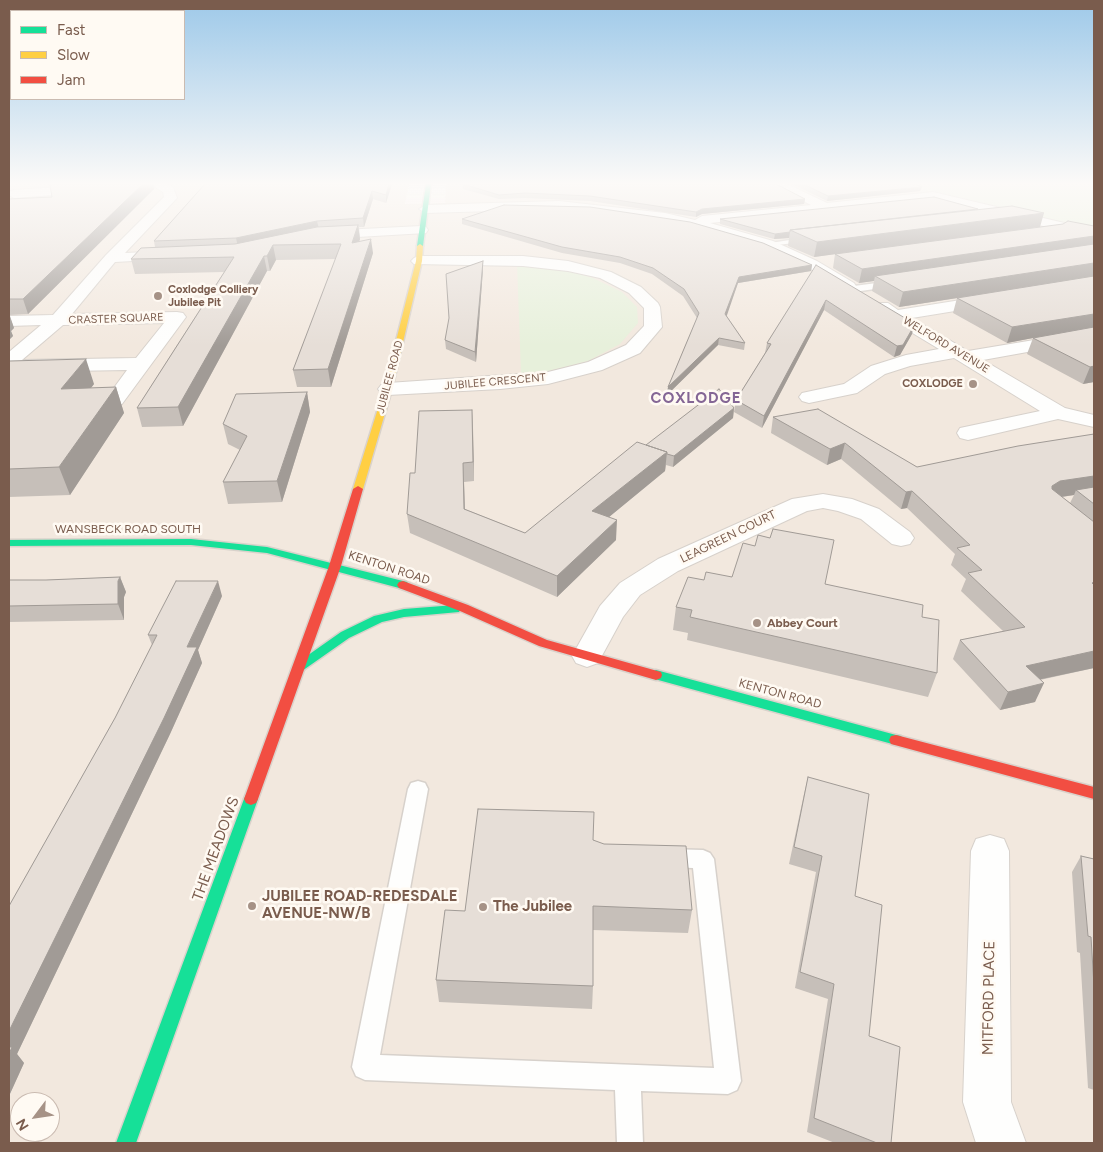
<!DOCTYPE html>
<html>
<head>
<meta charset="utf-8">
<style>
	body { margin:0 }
	#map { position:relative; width:1103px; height:1152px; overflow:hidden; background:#f9f5f0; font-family:Figtree,sans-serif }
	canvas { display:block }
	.frame { position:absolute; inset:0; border:10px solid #7a5c4d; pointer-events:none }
	.legend { position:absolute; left:10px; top:10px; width:175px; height:90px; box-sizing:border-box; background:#fffaf3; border:1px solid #cabbb1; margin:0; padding:6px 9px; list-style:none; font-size:15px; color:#7a5c4d }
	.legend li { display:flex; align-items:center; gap:10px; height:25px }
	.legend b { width:25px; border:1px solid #cabbb1 }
	.north { position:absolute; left:10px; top:1092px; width:50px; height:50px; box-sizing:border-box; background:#fffaf3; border:1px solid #cabbb1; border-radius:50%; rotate:239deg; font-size:14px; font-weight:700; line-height:20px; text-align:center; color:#7a5c4d }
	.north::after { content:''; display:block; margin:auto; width:18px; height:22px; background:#a69286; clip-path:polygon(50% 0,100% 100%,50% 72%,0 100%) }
</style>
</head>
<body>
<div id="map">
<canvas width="1103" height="1152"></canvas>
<div class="frame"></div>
<ul class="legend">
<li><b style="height:6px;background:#16e098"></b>Fast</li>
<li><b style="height:6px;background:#ffcf43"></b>Slow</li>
<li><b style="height:6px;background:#f24e42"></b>Jam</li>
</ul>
<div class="north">N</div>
</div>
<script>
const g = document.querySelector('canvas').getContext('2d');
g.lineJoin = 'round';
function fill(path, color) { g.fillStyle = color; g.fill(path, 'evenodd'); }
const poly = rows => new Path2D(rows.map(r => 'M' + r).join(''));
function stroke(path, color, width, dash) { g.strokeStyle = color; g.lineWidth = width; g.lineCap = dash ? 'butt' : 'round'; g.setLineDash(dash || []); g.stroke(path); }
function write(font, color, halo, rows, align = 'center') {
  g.font = font + ' Figtree,sans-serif'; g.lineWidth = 5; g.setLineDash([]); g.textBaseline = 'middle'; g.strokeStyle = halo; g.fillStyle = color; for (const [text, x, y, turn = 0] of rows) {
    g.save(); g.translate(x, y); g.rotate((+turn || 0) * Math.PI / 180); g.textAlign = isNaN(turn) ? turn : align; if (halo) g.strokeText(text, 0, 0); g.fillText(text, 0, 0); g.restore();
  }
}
const residential = poly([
	[9,184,409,184,405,204,445,203,446,184,902,184,1094,230,1094,1143,9,1143],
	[20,1102,50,1102,50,1132,20,1132]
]);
const green = poly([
	[902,184,1094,184,1094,230,1048,219],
	[517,263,560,268,593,278,622,292,637,307,638,323,620,344,588,361,544,372,521,373]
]);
const lane = poly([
	[809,237,812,237,812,241,768,246,764,244,809,237],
	[892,281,896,284,895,286,854,292,850,289,854,286,892,281],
	[418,781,425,783,428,789,380,1055,714,1068,693,868,668,867,661,864,657,858,661,852,668,849,703,850,710,853,714,859,741,1081,737,1090,728,1094,641,1091,643,1143,617,1143,615,1090,365,1080,356,1076,352,1067,408,789,411,783,418,781]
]);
const street = poly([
	[150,184,167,184,173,187,177,198,125,253,169,251,176,255,169,259,115,262,72,314,177,312,183,313,186,317,122,404,115,406,108,404,105,400,127,370,9,372,9,352,41,325,9,326,9,316,53,315,106,255,164,197,163,192,150,184],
	[164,323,136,358,22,360,63,325,164,323],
	[770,184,787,184,827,203,933,192,1094,230,1094,238,933,200,710,223,773,241,817,261,854,283,856,286,854,289,848,291,807,267,763,247,665,221,559,209,426,213,419,209,426,205,559,201,665,213,695,220,702,216,811,205,770,184],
	[89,185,93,186,95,189,93,192,14,198,9,195,10,191,14,190,89,185],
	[421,226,426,227,428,230,426,233,323,239,316,235,323,231,421,226],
	[419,256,523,256,568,261,611,272,641,287,658,303,660,307,662,327,640,353,602,370,548,384,500,389,388,395,381,393,378,389,381,385,388,383,548,372,588,362,626,345,644,326,644,308,629,293,600,278,568,271,523,266,414,264,411,261,414,258,419,256],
	[992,295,998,296,1000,300,998,304,912,318,968,351,1094,330,1094,340,983,360,1065,408,1094,415,1094,427,1058,419,968,440,960,438,957,433,960,428,1040,411,954,358,910,366,885,374,857,393,809,403,802,401,799,397,802,393,844,384,871,366,906,355,939,349,876,311,874,307,876,303,888,303,898,310,992,295],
	[823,494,852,499,879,509,910,532,914,538,910,544,901,546,892,544,861,519,838,511,823,508,807,511,678,571,640,595,623,617,598,663,587,667,576,663,572,656,600,606,620,583,658,559,792,499,823,494],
	[990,835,1004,839,1009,851,1011,1102,1026,1143,976,1143,963,1102,971,851,976,839,990,835]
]);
const fast = poly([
	[426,184,431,184,423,246,420,248,417,246,426,184],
	[191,539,267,547,407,582,409,585,403,589,267,553,191,545,9,546,9,540,191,539],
	[455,605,461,609,459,612,404,617,382,622,349,638,302,671,294,671,292,668,294,665,341,632,374,616,404,609,455,605],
	[656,670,896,735,901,736,903,740,901,744,896,745,651,678,650,675,651,672,656,670],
	[251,793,256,795,258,799,136,1143,116,1143,244,799,246,795,251,793]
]);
const slow = poly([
	[420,244,423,246,422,261,392,389,363,489,361,491,355,491,353,489,384,389,416,261,417,246,420,244]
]);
const jam = poly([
	[358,486,363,489,341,566,258,799,256,803,251,805,246,803,244,799,329,566,353,489,358,486],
	[403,581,468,605,547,640,661,672,662,675,661,678,656,680,539,646,460,611,399,588,397,585,399,582,403,581],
	[896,735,1094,787,1094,799,891,744,889,740,891,736,896,735]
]);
const wall = poly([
	[52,184,153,184,154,189,28,314,9,315,14,328,11,331,13,336,9,340,9,199,52,197],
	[205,184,392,184,386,203,373,199,364,227,359,227,360,239,359,241,373,253,331,387,297,387,293,370,336,259,276,260,270,271,267,271,183,426,142,427,137,408,224,272,135,274,131,259,155,247,154,241],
	[462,184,776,184,805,199,804,204,702,214,696,217,590,201,525,198,499,199,463,189],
	[792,184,915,184,922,187,920,191,827,201],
	[462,219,812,265,811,271,738,283,726,315,745,343,744,350,718,345,667,395,668,387,697,318,683,296,652,274,620,263,562,253,462,224],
	[720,219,1040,227,1094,226,1094,382,1083,384,1027,354,1033,338,1007,343,953,313,957,298,899,307,872,291,874,281,859,283,833,268,835,254,814,257,788,246,789,238,774,239,720,224],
	[483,261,483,269,476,362,446,349,445,340],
	[816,265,912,334,900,355,894,357,824,310,762,428,734,412,736,400,765,353,767,343],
	[9,361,94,384,91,388,116,387,124,413,70,495,9,497],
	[307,392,310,412,282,502,228,504,223,482,240,450,228,444,223,424],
	[734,408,733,418,673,467,666,465,665,471,609,517,616,540,557,597,410,533,407,514,415,473,472,410,474,481,464,482,465,509,525,533,646,445],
	[773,417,917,467,1094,434,1094,668,1040,680,1035,702,1000,710,953,659,960,640,1003,631,961,591,966,579,951,565,955,554,907,508,901,509,841,459,827,465,771,433],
	[1074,495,1070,503,1062,497],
	[120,577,126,592,124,597,124,620,9,622,9,580,46,580],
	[732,577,825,584,922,617,937,673,928,697,687,640,688,633,673,630,676,607,704,580],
	[222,596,198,650,202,663,170,734,17,1054,24,1063,9,1096,9,906,115,718,152,645,148,635],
	[808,777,855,896,869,1036,891,1143,835,1143,807,1132,828,999,795,988,816,872,789,864,804,794],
	[593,840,692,910,688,933,593,930,593,986,592,1009,439,1002,436,980,465,911],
	[1081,856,1094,859,1094,1090,1088,1088,1080,953,1077,952,1072,872]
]);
const shadedWall = poly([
	[143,184,153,184,154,189,28,314,23,299],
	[389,184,392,184,386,203,386,195],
	[922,187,920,191,827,201,828,196],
	[372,191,373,199,364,227,363,218],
	[805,199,804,204,702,214,696,217,696,212,702,209],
	[1044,213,1040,227,814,257,817,242],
	[317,221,319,229,238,247,236,238],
	[358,225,360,239,354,258,352,243],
	[790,232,789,238,774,239,775,234],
	[1094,236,1094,248,875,276,874,281,859,283,862,269],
	[371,239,373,253,331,387,328,369],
	[273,245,276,260,270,271,267,256],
	[264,256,267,271,183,426,178,407],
	[483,261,483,269,476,362,475,352],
	[1094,263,1094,277,899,307,903,292],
	[812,265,811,271,738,283,725,321,725,314,739,277],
	[826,300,824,310,762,428,764,416],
	[9,313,14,328,11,331,13,336,9,340],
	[1094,314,1094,329,1033,338,1007,343,1012,327],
	[915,324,912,334,900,355,894,357,897,346],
	[719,338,718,345,667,395,668,387],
	[86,359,94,384,70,415,61,389],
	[1094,366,1094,382,1083,384,1090,367],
	[116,387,124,413,70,495,59,467],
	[307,392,310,412,282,502,277,481],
	[734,408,733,418,673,467,674,456],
	[472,410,473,428,474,481,473,462],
	[845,443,841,459,827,465,830,449],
	[667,452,665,471,592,531,592,511],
	[463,463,464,482,465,529,464,509],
	[1094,476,1094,492,1076,490,1074,495,1053,498,1045,502,1052,486,1060,481],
	[912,491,907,508,901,509,906,492],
	[617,520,616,540,557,597,557,576],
	[120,577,126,592,124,597,124,620,118,604,118,581],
	[218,581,222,596,198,650,202,663,170,734,17,1054,24,1063,9,1096,9,1031],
	[1094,651,1094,668,1018,684,1026,666],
	[1044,683,1035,702,1000,710,1008,692]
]);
const building = poly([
	[56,184,143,184,23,299,9,299,9,199,52,197,50,185,56,184],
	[205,184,389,184,386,195,372,191,363,218,317,221,236,238,154,241,205,184],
	[463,184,776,184,805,199,702,209,696,212,590,196,525,193,499,195,463,184],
	[803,184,915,184,922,187,828,196,803,184],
	[934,197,978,209,790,230,790,232,775,234,720,219,934,197],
	[504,205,590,207,690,222,763,243,812,265,739,277,725,314,745,343,719,338,668,387,699,313,684,289,653,268,620,257,562,247,462,219,504,205],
	[1012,206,1044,213,817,242,790,230,1012,206],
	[1068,221,1094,226,1094,236,862,269,835,254,1063,224,1068,221],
	[358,225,352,243,371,239,328,369,293,370,341,244,273,245,267,256,264,256,178,407,137,408,234,257,131,259,141,248,235,244,317,227,358,225],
	[1094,244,1094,263,903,292,875,276,1094,244],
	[483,261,475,352,445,340,449,318,446,274,483,261],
	[816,265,915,324,903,345,897,346,826,300,764,416,736,400,771,344,767,343,816,265],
	[1094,276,1094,314,1012,327,957,298,1094,276],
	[1094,327,1094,366,1090,367,1033,338,1094,327],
	[86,359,61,389,116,387,59,467,9,469,9,361,86,359],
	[719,389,734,408,674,456,667,454,667,452,646,445,719,389],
	[307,392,277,481,223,482,247,436,223,424,236,394,307,392],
	[818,409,917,467,1018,446,1094,434,1094,476,1060,481,1052,486,1052,489,1094,522,1094,582,1092,583,1094,585,1094,651,1026,666,1044,683,1008,692,960,640,1025,627,968,573,982,570,957,548,970,545,912,491,906,492,845,443,830,449,773,417,818,409],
	[472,410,473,462,463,463,464,509,525,533,637,442,667,452,592,511,617,520,557,576,407,514,410,473,415,473,419,411,472,410],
	[1094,487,1094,504,1076,490,1094,487],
	[773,529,834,540,825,584,923,605,922,617,939,620,937,673,690,617,692,610,676,607,688,577,704,580,706,572,732,577,743,543,755,546,758,535,770,538,773,529],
	[120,577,118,581,118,604,9,606,9,580,46,580,120,577],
	[176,581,218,581,187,647,197,647,164,718,9,1031,9,906,115,718,157,635,148,635,176,581],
	[808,777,869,794,855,896,882,905,869,1036,900,1047,891,1143,877,1143,814,1118,834,984,800,972,822,856,794,847,808,777],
	[478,809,594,812,593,840,604,844,686,846,692,910,593,906,593,986,436,980,445,910,465,911,478,809],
	[1081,856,1094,859,1094,986,1091,937,1088,936,1081,856],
	[9,1047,12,1047,9,1054,9,1047]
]);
const markers = [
	[158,296,5,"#a69286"],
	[973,384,5,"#a69286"],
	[757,623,5,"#a69286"],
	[252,906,5,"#a69286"],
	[483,907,5,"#a69286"]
];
const farPoinames = [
	["Coxlodge Colliery",168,290],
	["Jubilee Pit",168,303],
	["COXLODGE",963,384,"right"]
];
const farStreetnames = [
	["CRASTER SQUARE",116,319,-2],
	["WELFORD AVENUE",946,345,31],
	["JUBILEE ROAD",390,377,-75],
	["JUBILEE CRESCENT",495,382,-5]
];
const streetNames = [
	["WANSBECK ROAD SOUTH",128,529],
	["LEAGREEN COURT",728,537,-26],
	["KENTON ROAD",389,568,18],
	["KENTON ROAD",780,694,15]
];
const poiNames = [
	["Abbey Court",767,623]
];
const farDistrictnames = [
	["COXLODGE",696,399]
];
const nearStreetnames = [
	["THE MEADOWS",216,849,-70],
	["MITFORD PLACE",989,998,-89]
];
const nearPoinames = [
	["JUBILEE ROAD-REDESDALE",262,897],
	["AVENUE-NW/B",262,914],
	["The Jubilee",493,907]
];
fill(residential, '#f2e8de');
fill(green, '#e7f0db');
stroke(lane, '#d7d1cb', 3);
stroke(street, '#d7d1cb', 2);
stroke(fast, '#d9d2cb', 3);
stroke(slow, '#d9d2cb', 3);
stroke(jam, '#d9d2cb', 3);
fill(lane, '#fefefd');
fill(street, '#fefefd');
fill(fast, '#16e098');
fill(slow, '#ffcf43');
fill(jam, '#f24e42');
fill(wall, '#c6bfb9');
fill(shadedWall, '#a19b96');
fill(building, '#e6ded7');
stroke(building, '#a19b96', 1);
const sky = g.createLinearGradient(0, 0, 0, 346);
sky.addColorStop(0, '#9ec9e9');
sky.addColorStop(0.53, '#fcfaf8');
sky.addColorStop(1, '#fcfaf800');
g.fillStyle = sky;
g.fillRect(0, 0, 1103, 346);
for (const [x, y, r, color] of markers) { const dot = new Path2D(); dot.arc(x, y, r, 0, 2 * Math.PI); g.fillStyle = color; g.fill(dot); stroke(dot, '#fffaf3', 2); }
write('bold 11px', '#7a5c4d', '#fffaf3', farPoinames, 'left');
write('11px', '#7a5c4d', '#fffaf3', farStreetnames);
write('12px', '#7a5c4d', '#fffaf3', streetNames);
write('bold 12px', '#7a5c4d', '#fffaf3', poiNames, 'left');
g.letterSpacing = '1px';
write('bold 15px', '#846695', '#fffaf3', farDistrictnames);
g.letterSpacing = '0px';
write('15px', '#7a5c4d', '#fffaf3', nearStreetnames);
write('bold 15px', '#7a5c4d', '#fffaf3', nearPoinames, 'left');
</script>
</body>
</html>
